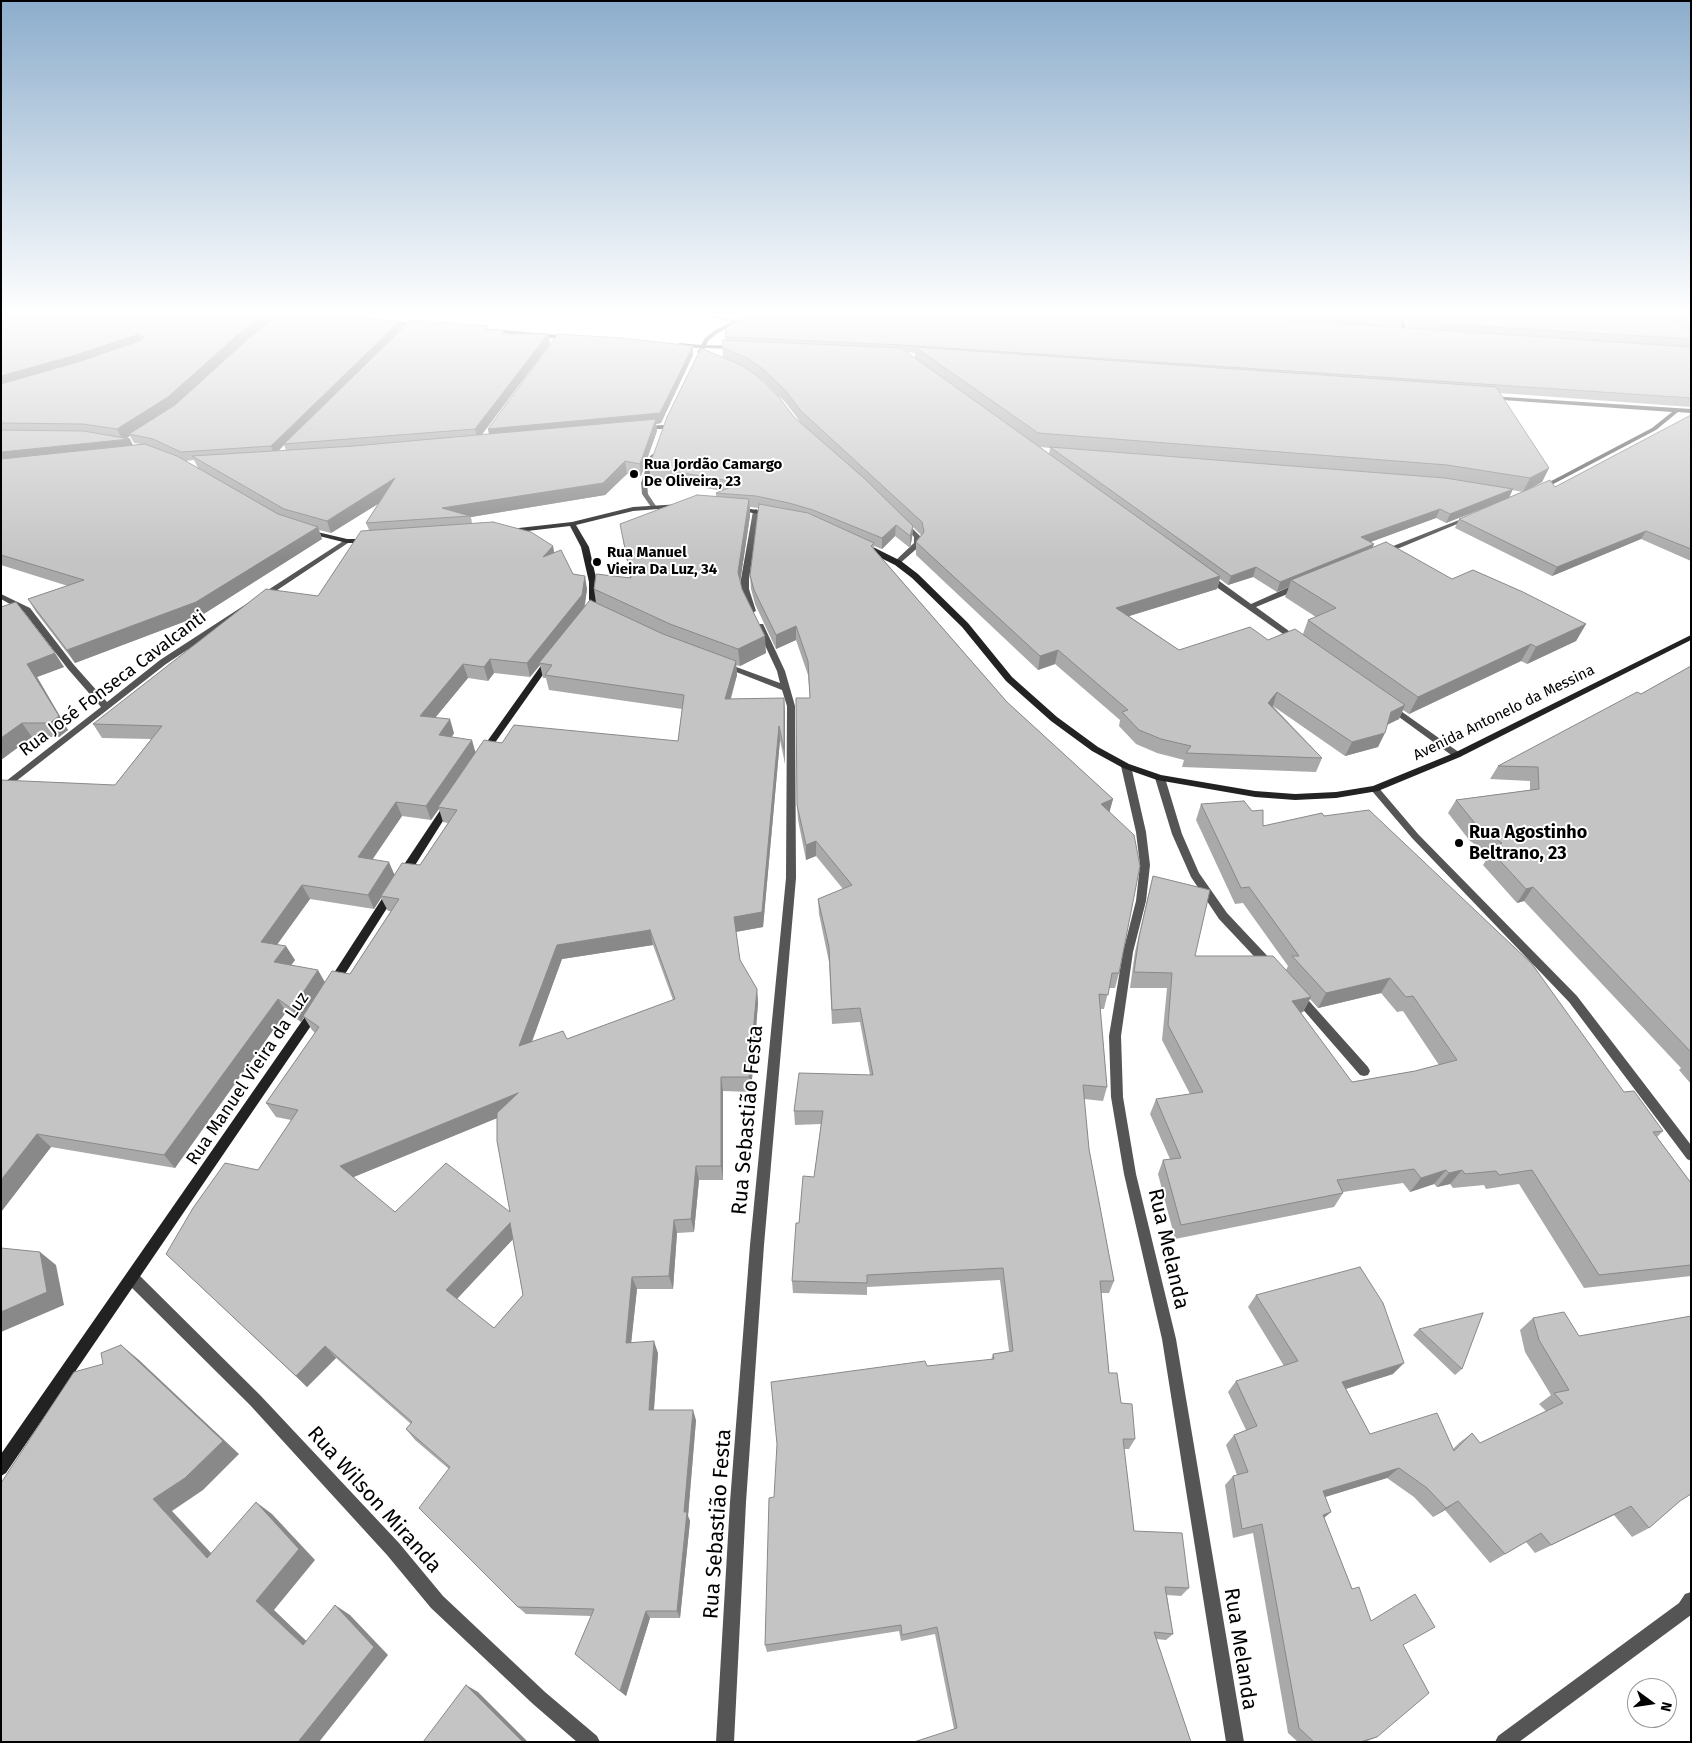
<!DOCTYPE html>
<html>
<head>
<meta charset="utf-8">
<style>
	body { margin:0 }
	#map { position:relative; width:1692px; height:1743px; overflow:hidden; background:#fff; font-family:"Fira Sans",sans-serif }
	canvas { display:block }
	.frame { position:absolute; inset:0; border:2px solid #000; pointer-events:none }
	.north { position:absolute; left:1627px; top:1678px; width:50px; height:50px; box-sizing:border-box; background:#fff; border:1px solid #999; border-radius:50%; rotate:104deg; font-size:14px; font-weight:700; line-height:20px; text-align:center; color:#000 }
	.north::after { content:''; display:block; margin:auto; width:18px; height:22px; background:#000; clip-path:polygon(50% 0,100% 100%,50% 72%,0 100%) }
</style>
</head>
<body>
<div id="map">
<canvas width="1692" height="1743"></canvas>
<div class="frame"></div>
<div class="north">N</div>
</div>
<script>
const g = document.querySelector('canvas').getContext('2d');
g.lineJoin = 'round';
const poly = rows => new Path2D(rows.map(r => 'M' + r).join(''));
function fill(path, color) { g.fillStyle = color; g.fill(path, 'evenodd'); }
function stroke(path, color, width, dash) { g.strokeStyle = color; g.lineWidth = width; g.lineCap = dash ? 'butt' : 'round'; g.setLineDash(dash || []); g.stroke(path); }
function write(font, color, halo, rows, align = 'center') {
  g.font = font + ' "Fira Sans",sans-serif'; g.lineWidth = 4; g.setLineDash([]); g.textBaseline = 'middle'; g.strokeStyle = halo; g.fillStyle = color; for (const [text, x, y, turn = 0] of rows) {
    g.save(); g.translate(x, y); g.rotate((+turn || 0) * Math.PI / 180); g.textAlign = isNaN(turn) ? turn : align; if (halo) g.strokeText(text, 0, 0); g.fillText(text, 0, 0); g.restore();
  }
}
const stream = poly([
	[697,315,713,315,751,323,748,325,697,315]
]);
const lane = poly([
	[1397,315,1402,315,1409,335,1404,334,1397,315]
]);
const street = poly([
	[753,315,762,315,731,326,718,333,709,340,706,345,734,346,736,347,736,349,705,348,700,354,697,352,700,348,679,347,676,345,679,343,701,345,705,338,714,331,727,324,753,315],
	[387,321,420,323,423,325,420,327,385,324,387,321],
	[492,329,570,336,573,338,570,340,490,332,490,330,492,329],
	[1490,396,1691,409,1691,413,1678,412,1656,430,1540,491,1538,490,1538,488,1652,428,1672,412,1488,399,1488,397,1490,396],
	[645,426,664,425,667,427,664,429,643,429,643,427,645,426],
	[653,454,656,456,647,483,648,494,656,506,653,508,651,507,642,494,641,483,650,456,653,454],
	[756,509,759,511,749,579,749,589,756,611,752,613,748,611,741,589,741,579,753,511,756,509],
	[1469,516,1474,517,1385,554,1378,552,1469,516],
	[904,520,920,536,922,544,898,565,894,563,895,561,914,543,914,537,901,522,904,520],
	[345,540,351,541,166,664,1,793,1,785,101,707,68,669,24,612,1,599,1,594,30,608,74,665,107,702,160,660,345,540],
	[1205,575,1211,575,1251,604,1296,584,1302,584,1302,588,1256,607,1300,639,1296,641,1293,641,1205,579,1205,575],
	[757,624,763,624,764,626,785,671,795,706,796,878,764,1245,746,1502,734,1742,716,1742,730,1502,750,1245,786,878,787,706,782,690,721,666,722,664,728,664,780,683,777,671,756,626,757,624],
	[1391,704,1460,753,1461,755,1460,757,1454,757,1388,709,1387,707,1388,705,1391,704],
	[1126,763,1131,766,1146,832,1150,865,1146,901,1133,952,1121,1036,1123,1097,1136,1174,1176,1339,1244,1742,1226,1742,1162,1339,1124,1174,1111,1097,1109,1036,1123,952,1136,901,1140,865,1136,832,1121,766,1126,763],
	[1160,775,1165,778,1182,834,1199,873,1227,913,1274,963,1275,966,1274,969,1266,969,1219,919,1191,877,1172,834,1155,778,1160,775],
	[1375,786,1378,787,1418,834,1577,996,1691,1145,1691,1161,1687,1159,1569,1002,1412,838,1372,791,1370,789,1372,787,1375,786],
	[1297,991,1301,992,1368,1067,1370,1071,1368,1075,1364,1076,1360,1075,1293,998,1291,995,1293,992,1297,991],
	[133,1272,138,1274,260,1395,399,1543,443,1596,545,1692,597,1736,600,1742,577,1742,533,1704,431,1608,387,1555,250,1405,128,1284,126,1279,128,1274,133,1272],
	[1691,1592,1691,1615,1519,1742,1495,1742,1498,1736,1679,1603,1685,1594,1691,1592]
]);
const secondary = poly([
	[681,504,683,505,683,507,633,511,576,525,589,547,597,582,597,601,591,613,587,615,583,613,589,601,589,582,581,547,570,526,510,533,507,531,510,529,572,522,633,507,681,504],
	[738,507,770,512,773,514,770,516,736,510,735,509,738,507],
	[309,530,347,539,366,539,370,541,366,543,347,543,307,533,307,531,309,530],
	[861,544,867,544,901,561,918,574,968,623,1012,677,1057,717,1098,747,1129,764,1161,775,1255,791,1295,794,1336,792,1373,786,1454,753,1691,635,1691,640,1460,757,1378,791,1336,798,1295,800,1255,797,1157,780,1123,768,1092,751,1051,721,1006,681,962,627,912,578,895,565,861,548,861,544],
	[545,660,551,660,552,662,487,754,481,754,480,752,481,750,545,660],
	[448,802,453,805,407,878,399,878,398,875,399,872,445,803,448,802],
	[391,890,396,894,338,985,334,986,330,985,329,982,330,979,387,891,391,890],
	[315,1006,319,1008,321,1011,319,1014,6,1473,1,1476,1,1454,311,1008,315,1006]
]);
const wall = poly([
	[1,315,274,315,275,319,373,319,400,321,402,328,488,326,489,330,504,330,505,334,548,334,550,344,482,435,489,434,488,429,693,355,661,423,656,424,657,431,641,476,627,474,605,495,471,517,472,523,553,546,554,553,587,589,585,606,596,603,594,589,630,578,620,524,716,496,716,493,722,491,651,478,649,467,723,357,722,347,725,340,725,337,745,315,1400,315,1403,321,1400,328,1409,328,1403,315,1691,315,1691,407,1500,393,1549,468,1542,482,1523,492,1512,490,1509,498,1446,523,1436,518,1370,542,1373,547,1452,579,1586,624,1576,641,1527,664,1521,661,1409,714,1403,710,1399,719,1387,724,1378,747,1345,756,1273,706,1322,758,1316,772,1182,767,1184,760,1157,753,1136,744,1119,726,1120,720,1055,664,1038,670,916,555,916,542,921,535,913,527,912,538,910,548,895,536,882,549,874,546,874,549,1007,702,1113,799,1109,812,1119,973,1115,988,1109,988,1104,1009,1100,1009,1107,1087,1103,1101,1084,1099,1089,1149,1114,1281,1109,1293,1101,1293,1109,1373,1135,1439,1129,1449,1124,1449,1134,1531,1189,1588,1181,1596,1167,1595,1173,1634,1166,1640,1156,1639,1191,1742,954,1729,935,1634,901,1641,899,1631,767,1652,765,1645,774,1497,927,1366,991,1360,993,1354,1009,1351,1000,1280,867,1287,867,1295,793,1293,792,1281,799,1223,814,1177,821,1124,795,1125,794,1111,870,1075,860,1022,832,1024,829,962,819,914,818,899,843,889,816,856,806,860,798,820,797,805,810,698,808,675,796,640,776,649,755,604,751,589,750,575,759,508,750,507,750,516,740,582,742,589,766,653,740,666,736,665,737,675,731,699,785,712,785,764,780,740,763,927,736,932,740,960,757,989,758,1003,751,1092,723,1091,723,1180,699,1180,694,1232,677,1233,673,1289,637,1289,631,1342,658,1353,654,1410,696,1420,688,1516,690,1521,680,1618,650,1618,626,1696,582,1660,575,1654,591,1616,526,1614,518,1607,449,1469,415,1440,406,1429,411,1424,336,1358,307,1387,166,1254,258,1170,291,1120,276,1117,266,1103,315,1033,312,1030,304,1017,301,1022,286,1012,175,1168,51,1147,1,1212,115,785,151,739,102,738,93,724,318,596,369,530,366,523,379,503,331,533,319,530,322,539,202,615,75,663,36,612,28,599,68,586,1,565],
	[906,352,915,353,915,358],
	[749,370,764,382,785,402,801,423,794,417],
	[130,436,134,443,141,444,133,445,130,439,127,438],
	[284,445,286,450,279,450],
	[1040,447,1050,448,1049,454],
	[194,460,198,468,186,461],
	[1253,577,1277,592,1289,587,1285,597,1316,617,1308,620,1303,634,1268,640,1179,650,1129,616,1217,589,1220,579,1228,585],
	[540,665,543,678,546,678,549,690,682,709,678,741,502,743,476,752,452,737,454,733,435,718,468,678,488,681,494,673,530,677],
	[439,809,443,822,448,823,420,865,395,874,372,859,402,816,431,820],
	[381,898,388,911,391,911,350,974,325,982,291,965,295,960,277,944,310,899,374,909],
	[653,945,673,1000,567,1039,531,1042,562,959],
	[497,1118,510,1212,395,1212,353,1177],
	[513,1239,523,1295,494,1328,457,1299],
	[1691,415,1691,561,1641,539,1552,576,1455,528,1459,519,1555,487],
	[1,607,64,667,37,677,68,730,59,737,32,737,1,760],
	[1691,666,1691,1084,1679,1070,1681,1068,1524,901,1517,903,1483,865,1490,854,1470,841,1448,813,1456,800,1530,790,1530,781,1490,779,1498,766,1641,694],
	[1201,804,1263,826,1324,816,1624,1092,1663,1131,1657,1137,1691,1183,1691,1276,1584,1288,1519,1184,1486,1189,1484,1185,1453,1188,1450,1184,1437,1187,1434,1184,1410,1192,1403,1183,1343,1192,1343,1193,1334,1207,1175,1239,1158,1174,1163,1160,1170,1159,1150,1114,1156,1099,1190,1094,1162,1040,1167,988,1130,988,1135,952,1149,892,1153,876,1195,956,1286,970,1288,966,1243,903,1235,904,1196,820],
	[1381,993,1397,1012,1403,1011,1439,1065,1415,1071,1352,1082,1300,1013,1303,1012,1310,999,1318,1008],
	[1256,1295,1393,1374,1346,1389,1370,1434,1453,1449,1459,1443,1472,1433,1480,1443,1546,1411,1539,1404,1551,1395,1525,1352,1520,1330,1533,1318,1680,1501,1649,1528,1632,1537,1614,1515,1535,1553,1526,1542,1490,1563,1445,1510,1433,1517,1414,1497,1387,1478,1325,1497,1331,1512,1324,1518,1352,1589,1371,1621,1403,1645,1377,1737,1365,1742,1298,1742,1288,1733,1253,1533,1233,1538,1225,1485,1233,1476,1237,1475,1226,1445,1234,1435,1246,1430,1228,1392,1236,1381,1284,1366,1248,1307],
	[1419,1329,1462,1369,1455,1375,1413,1335]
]);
const shadedWall = poly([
	[263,315,274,315,275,319,173,409,129,434,130,436,125,439,130,439,135,450,1,464,1,452,122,439,117,429,242,331],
	[400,321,403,329,284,444,284,445,274,455,271,446],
	[139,334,143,344,1,389,1,376],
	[548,334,550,344,478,439,475,429],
	[693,346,693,355,661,423,656,424,657,431,641,476,640,464,490,439,488,429],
	[625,461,627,474,605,495,471,517,470,516,442,508],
	[1549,468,1542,482,1523,492,1530,478],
	[395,478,399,491,331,533,327,521],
	[1513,489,1509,498,1446,523,1450,514],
	[749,499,750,516,739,589,738,572],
	[1440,509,1436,518,1357,547,1361,537],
	[896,525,895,536,882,549,882,538],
	[913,526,912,538,910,548,910,536],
	[318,527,322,539,202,615,75,663,67,650],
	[1646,531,1641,539,1552,576,1557,567],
	[1374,544,1370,554,1291,580,1289,587,1277,592,1280,582],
	[553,546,555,559,543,557],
	[1256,567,1253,577,1228,585,1231,576],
	[585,576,587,589,584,608,539,663,540,665,530,677,527,663],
	[1220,576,1217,589,1113,621,1116,608],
	[1586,624,1576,641,1527,664,1536,647],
	[796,626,796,640,776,649,776,635],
	[765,636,766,653,740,666,738,649],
	[1531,644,1521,661,1409,714,1418,697],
	[1058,650,1055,664,1038,670,1040,656],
	[55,653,64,667,37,677,68,730,59,737,50,723,27,664],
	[490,659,494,673,488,681,484,667],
	[736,661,737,675,726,713,725,699],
	[463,664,468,678,425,730,420,716],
	[1277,692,1273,706,1264,717,1268,703],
	[784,698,785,712,785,764,784,749],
	[1405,705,1399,719,1385,726,1391,712],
	[450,719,454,733,443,750,439,735],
	[22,723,32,737,1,760,1,738],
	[779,726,780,740,763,927,735,932,734,917],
	[1385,733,1378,747,1345,756,1352,742],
	[472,740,476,754,438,807,439,809,431,820,426,806],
	[1113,799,1109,814,1101,804],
	[396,802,402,816,364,872,358,857],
	[816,841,816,856,806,860,806,845],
	[389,862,395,876,381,896,381,898,374,909,368,895],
	[302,885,310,899,269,956,261,942],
	[1533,887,1524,901,1517,903,1526,889],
	[650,930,653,945,562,959,525,1061,519,1046,557,945],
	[286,946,295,960,283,976,274,962],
	[318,970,326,984,303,1016,304,1017,301,1022,292,1009],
	[1390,978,1381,993,1318,1008,1326,993],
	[757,989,758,1003,751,1092,749,1077],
	[1311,997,1303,1012,1285,1016,1292,1001],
	[278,999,286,1012,175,1168,164,1155],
	[721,1077,723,1091,723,1180,721,1166],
	[518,1093,524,1107,349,1179,340,1166],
	[37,1134,51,1147,1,1212,1,1180],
	[696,1166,699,1180,694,1232,691,1219],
	[1446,1170,1434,1184,1410,1192,1421,1178],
	[1462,1170,1450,1184,1437,1187,1449,1173],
	[674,1220,677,1233,673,1289,669,1276],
	[510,1223,516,1236,454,1302,446,1290],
	[40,1252,56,1265,64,1305,1,1332,1,1312],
	[632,1277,637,1289,630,1354,626,1343],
	[654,1341,658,1353,653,1421,649,1410],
	[121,1345,139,1360,239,1454,203,1490,172,1511,225,1568,207,1558,153,1499],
	[325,1346,336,1358,307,1387,296,1376],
	[1404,1363,1393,1374,1332,1393,1342,1382],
	[693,1410,696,1420,688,1516,690,1521,680,1618,677,1611,684,1512],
	[1399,1468,1387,1478,1312,1501,1323,1491],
	[1458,1501,1445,1510,1433,1517,1446,1508],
	[256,1502,272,1514,315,1560,274,1610,319,1653,303,1645,256,1601],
	[1631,1506,1614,1515,1535,1553,1551,1545],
	[1331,1512,1320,1521,1323,1515],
	[335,1605,350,1615,388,1655,319,1742,298,1742],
	[646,1611,650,1618,626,1696,620,1691],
	[466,1685,478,1692,528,1742,523,1742]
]);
const building = poly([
	[1,315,263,315,242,331,168,397,117,429,83,424,1,423,1,384,81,361,142,340,144,337,139,334,76,355,1,376,1,315],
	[280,315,343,315,372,318,371,319,400,321,271,446,181,452,153,439,129,434,175,405,249,338,280,315],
	[1215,315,1691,347,1691,398,902,345,725,337,726,328,745,315,1215,315],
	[1307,315,1400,315,1403,321,1307,315],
	[1409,315,1663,315,1691,332,1691,339,1412,322,1409,315],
	[1674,315,1691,315,1691,326,1674,315],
	[411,320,488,326,484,330,504,330,502,334,548,334,475,429,284,444,411,320],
	[558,334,622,338,693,346,660,413,488,429,558,334],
	[723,340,901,348,1220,576,1116,608,1179,650,1250,627,1268,640,1295,629,1405,705,1391,712,1385,733,1352,742,1277,692,1268,703,1322,758,1186,753,1191,746,1161,739,1139,730,1122,712,1128,710,1058,650,1040,656,916,542,924,532,922,522,801,411,785,390,764,370,749,359,722,347,723,340],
	[915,347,1496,387,1549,468,1530,478,1447,465,1038,433,915,347],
	[701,348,743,366,757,376,778,396,794,417,865,479,913,526,910,536,896,525,882,538,813,510,789,503,756,496,716,493,741,483,649,467,667,417,701,348],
	[1691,415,1691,549,1646,531,1557,567,1459,519,1550,480,1555,487,1691,415],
	[656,419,640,464,625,461,603,483,442,508,470,516,366,523,395,478,327,521,284,509,192,456,354,446,656,419],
	[1,430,83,431,130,439,1,452,1,430],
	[145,444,177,456,278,514,318,527,196,602,67,650,28,599,84,580,1,555,1,459,145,444],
	[1050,447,1445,478,1513,489,1450,514,1440,509,1361,537,1374,544,1280,582,1256,567,1231,576,1050,447],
	[697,495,749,499,738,572,742,589,765,636,738,649,670,624,594,589,596,574,631,578,620,524,697,495],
	[759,504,808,513,874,543,871,546,1007,702,1113,799,1101,804,1134,835,1140,866,1119,973,1112,973,1108,995,1099,994,1107,1087,1083,1085,1089,1149,1114,1281,1100,1281,1109,1373,1117,1373,1121,1403,1132,1404,1135,1439,1123,1439,1134,1531,1182,1533,1189,1588,1165,1587,1173,1634,1154,1632,1191,1742,914,1742,957,1728,937,1627,902,1635,901,1625,765,1645,769,1498,774,1497,777,1444,771,1382,925,1361,927,1366,994,1359,993,1354,1013,1351,1003,1268,867,1275,867,1283,792,1281,796,1223,799,1223,803,1176,814,1177,823,1111,794,1111,799,1073,873,1075,860,1008,832,1010,829,947,818,899,852,885,816,841,806,845,797,805,796,698,810,698,808,661,796,626,776,635,754,590,750,575,759,504],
	[493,522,531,532,553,546,543,557,561,550,573,574,585,576,582,595,527,663,490,659,484,667,463,664,420,716,450,719,439,735,472,740,426,806,396,802,358,857,389,862,368,895,302,885,261,942,286,946,274,962,318,970,292,1009,278,999,164,1155,37,1134,1,1180,1,780,115,785,162,726,93,724,266,589,318,596,361,531,493,522],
	[1386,542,1452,579,1473,570,1523,592,1586,624,1536,647,1531,644,1418,697,1308,620,1336,608,1291,580,1386,542],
	[590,600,663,634,736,661,725,699,784,698,784,749,779,726,762,912,734,917,740,960,757,989,749,1077,721,1077,721,1166,696,1166,691,1219,674,1220,669,1276,632,1277,626,1343,654,1341,649,1410,693,1410,684,1512,687,1512,677,1611,646,1611,620,1691,575,1654,594,1609,518,1607,419,1508,450,1467,406,1429,412,1422,325,1346,296,1376,166,1254,193,1208,225,1163,258,1170,298,1110,266,1103,319,1027,303,1016,332,971,350,974,399,899,381,896,402,863,420,865,457,810,438,807,484,740,502,743,514,725,678,741,684,695,545,675,552,665,539,663,590,600],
	[650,930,675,999,567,1039,563,1031,519,1046,557,945,650,930],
	[518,1093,497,1113,497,1141,510,1212,446,1163,395,1212,340,1166,518,1093],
	[510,1223,523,1295,494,1328,446,1290,510,1223],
	[16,602,55,653,27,664,59,716,50,723,22,723,1,738,1,607,16,602],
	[1691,666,1691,1052,1533,887,1526,889,1491,851,1502,843,1478,827,1456,800,1539,789,1538,767,1498,766,1637,692,1641,694,1691,666],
	[1244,801,1252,811,1263,810,1263,826,1322,813,1324,816,1369,810,1532,964,1624,1092,1634,1091,1663,1131,1653,1132,1691,1183,1691,1265,1599,1275,1532,1170,1499,1175,1496,1171,1465,1174,1462,1170,1449,1173,1446,1170,1421,1178,1414,1169,1337,1180,1343,1193,1181,1225,1163,1160,1181,1158,1156,1099,1203,1092,1168,1025,1172,973,1134,972,1139,937,1153,876,1210,890,1195,956,1273,956,1311,997,1292,1001,1352,1082,1415,1071,1457,1060,1413,996,1406,997,1390,978,1326,993,1292,956,1299,956,1249,887,1241,888,1201,804,1244,801],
	[1,1248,40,1252,47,1292,1,1312,1,1248],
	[1360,1267,1383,1303,1404,1363,1342,1382,1370,1434,1437,1413,1454,1451,1472,1433,1480,1443,1563,1403,1554,1393,1569,1390,1539,1340,1533,1318,1564,1312,1579,1336,1691,1316,1691,1494,1680,1501,1649,1528,1631,1506,1551,1545,1541,1533,1505,1554,1458,1501,1446,1508,1427,1488,1399,1468,1323,1491,1331,1512,1323,1515,1352,1589,1359,1587,1371,1621,1415,1594,1435,1627,1403,1645,1429,1693,1377,1737,1360,1742,1314,1742,1299,1728,1262,1524,1242,1529,1233,1476,1248,1472,1234,1435,1257,1426,1236,1381,1298,1361,1256,1295,1360,1267],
	[1483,1313,1462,1369,1419,1329,1483,1313],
	[121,1345,223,1441,185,1478,153,1499,207,1558,256,1502,299,1549,256,1601,303,1645,335,1605,374,1647,298,1742,1,1742,1,1483,74,1372,103,1364,101,1353,121,1345],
	[466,1685,523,1742,423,1742,466,1685]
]);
const markers = [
	[634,474,5,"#000"],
	[597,562,5,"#000"],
	[1459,843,5,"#000"]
];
const farPoinames = [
	["Rua Jordão Camargo",644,465],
	["De Oliveira, 23",644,482],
	["Rua Manuel",607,553],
	["Vieira Da Luz, 34",607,570]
];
const farStreetnames = [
	["Avenida Antonelo da Messina",1504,713,-26]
];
const streetNames = [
	["Rua José Fonseca Cavalcanti",113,684,-37],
	["Rua Manuel Vieira da Luz",248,1079,-56]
];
const poiNames = [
	["Rua Agostinho",1469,833],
	["Beltrano, 23",1469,854]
];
const nearStreetnames = [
	["Rua Sebastião Festa",748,1120,-85],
	["Rua Melanda",1168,1249,77],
	["Rua Wilson Miranda",374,1500,48],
	["Rua Sebastião Festa",718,1524,-86],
	["Rua Melanda",1240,1649,81]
];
fill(stream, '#a3a3a3');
fill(lane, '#555');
fill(street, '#555');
fill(secondary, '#222');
fill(wall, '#a9a9a9');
fill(shadedWall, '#898989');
fill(building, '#c4c4c4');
stroke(building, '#898989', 1);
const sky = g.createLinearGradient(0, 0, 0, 560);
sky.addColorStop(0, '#8cadcc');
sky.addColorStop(0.56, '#fff');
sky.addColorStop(1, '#ffffff00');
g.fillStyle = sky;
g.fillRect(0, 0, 1692, 560);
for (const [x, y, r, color] of markers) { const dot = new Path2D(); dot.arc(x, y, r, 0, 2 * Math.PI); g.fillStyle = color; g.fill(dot); stroke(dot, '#fff', 2); }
write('bold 15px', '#000', '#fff', farPoinames, 'left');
write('15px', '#000', '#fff', farStreetnames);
write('18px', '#000', '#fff', streetNames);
write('bold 18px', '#000', '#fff', poiNames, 'left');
write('21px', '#000', '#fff', nearStreetnames);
</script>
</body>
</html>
